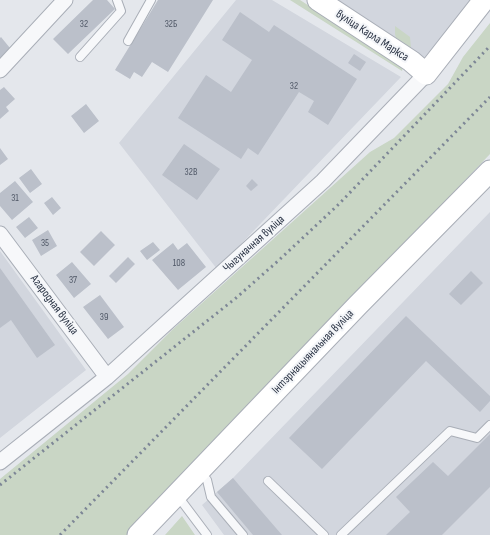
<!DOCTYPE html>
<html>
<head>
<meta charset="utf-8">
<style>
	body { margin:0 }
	canvas { display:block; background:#e4e7ec }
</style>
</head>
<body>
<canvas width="490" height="535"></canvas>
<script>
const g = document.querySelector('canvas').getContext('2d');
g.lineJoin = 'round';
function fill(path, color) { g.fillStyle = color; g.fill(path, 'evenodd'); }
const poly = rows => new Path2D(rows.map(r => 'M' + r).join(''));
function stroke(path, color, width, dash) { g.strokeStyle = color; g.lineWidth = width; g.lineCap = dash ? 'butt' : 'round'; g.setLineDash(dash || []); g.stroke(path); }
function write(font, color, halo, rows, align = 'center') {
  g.font = font + ' "Sofia Sans Condensed",sans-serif'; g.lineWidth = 4; g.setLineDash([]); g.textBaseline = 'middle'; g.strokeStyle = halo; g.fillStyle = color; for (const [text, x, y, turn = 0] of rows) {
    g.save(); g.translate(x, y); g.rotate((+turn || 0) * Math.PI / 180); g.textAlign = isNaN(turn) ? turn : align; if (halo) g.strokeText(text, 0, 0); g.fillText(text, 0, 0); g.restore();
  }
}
const built = poly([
	[236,0,272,0,401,77,217,269,119,143],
	[325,0,475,0,422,60],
	[490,212,490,535,224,535,202,505,233,478],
	[0,251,86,370,0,438]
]);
const green = poly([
	[290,0,300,0,403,67,402,71],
	[490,23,490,154,129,535,0,535,0,479,128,374,172,330,370,152,394,138,448,84,463,57],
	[395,26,410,37,411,48,397,42,395,34],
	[182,516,195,535,165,535]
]);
const building = poly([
	[93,0,107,0,115,9,68,54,53,39],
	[158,0,213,0,168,72,152,62,142,77,134,72,130,79,115,70],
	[240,12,269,32,274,25,357,79,328,125,308,112,314,101,299,92,258,155,248,148,241,159,178,118,206,75,231,92,252,60,222,40],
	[1,37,14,53,0,61,0,38],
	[354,54,366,62,360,71,348,63],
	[4,87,15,99,6,107,9,111,0,119,0,90],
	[86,104,99,121,84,133,71,116],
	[184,144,220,169,197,200,162,175],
	[0,148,8,159,0,165],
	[31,169,42,184,30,193,19,178],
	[252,179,258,185,251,191,246,186],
	[15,181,33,202,12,220,0,206,0,193],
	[52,197,61,208,53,215,44,203],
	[29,217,38,228,25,238,16,227],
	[48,230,57,246,41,256,32,240],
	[101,231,115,245,94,266,80,252],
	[153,242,160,250,147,260,140,251],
	[173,243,178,250,187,243,206,267,178,290,152,260],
	[128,257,135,264,116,283,109,276],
	[72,262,91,284,74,298,56,275],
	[0,268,55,345,37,358,11,320,0,328],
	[471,271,483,283,461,305,449,294],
	[100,295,124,327,108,339,83,307],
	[406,316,490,396,490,401,480,412,426,361,322,469,289,438],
	[490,434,490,487,442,535,386,535,410,512,396,497,433,462,448,476],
	[233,478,244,491,282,535,253,535,217,492]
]);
const lane = poly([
	[128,41,151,0],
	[80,57,121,11,117,0],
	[199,471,207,480,211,497,243,535],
	[268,481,324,535],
	[177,495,207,535],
	[341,535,450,431,477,438,490,425]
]);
const street = poly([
	[0,70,65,0],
	[0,234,107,377],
	[0,462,107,377,323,181,426,74]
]);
const secondary = poly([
	[318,0,411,61,426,74,484,0],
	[138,535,358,305,490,171]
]);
const rail = poly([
	[0,485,236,298,278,261,339,204,490,46],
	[60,535,490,97]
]);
const numberNames = [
	["32",84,24],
	["32Б",171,24],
	["32",294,86],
	["32В",191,172],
	["31",15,198],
	["35",45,243],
	["108",179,263],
	["37",73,280],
	["39",104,317]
];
const streetNames = [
	["вуліца Карла Маркса",372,36,33],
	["Чыгуначная вуліца",254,244,-42],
	["Агародная вуліца",54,305,53],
	["Інтэрнацыянальная вуліца",313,352,-46]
];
fill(built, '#d2d6de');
fill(green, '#c9d6c5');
fill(building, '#bbc0ca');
stroke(lane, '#a9aeb7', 10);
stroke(street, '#a9aeb7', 17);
stroke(secondary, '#a9aeb7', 23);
stroke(lane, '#f7f8fa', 8);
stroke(street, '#f7f8fa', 15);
stroke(secondary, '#fff', 21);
stroke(rail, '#7d8696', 3, [2, 4]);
write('10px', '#4f5766', null, numberNames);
write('12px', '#2b3445', '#f4f6f9', streetNames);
</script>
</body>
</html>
